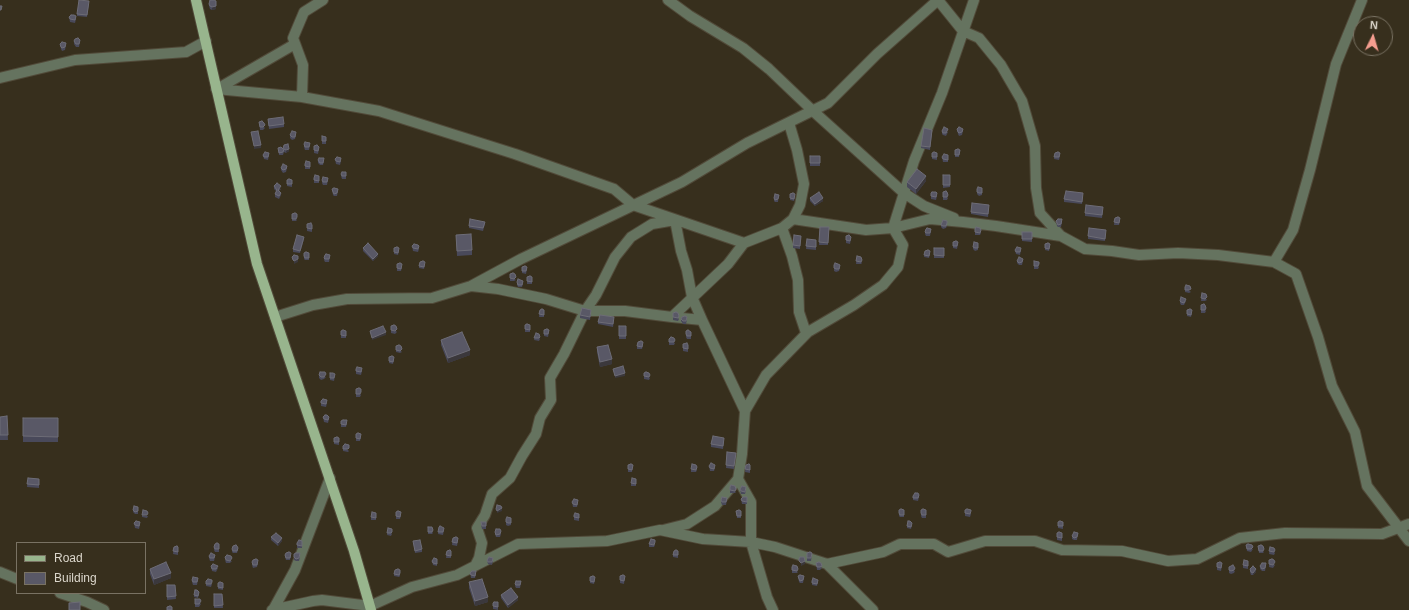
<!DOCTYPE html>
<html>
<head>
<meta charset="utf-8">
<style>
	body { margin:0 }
	#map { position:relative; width:1409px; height:610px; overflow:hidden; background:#372f1d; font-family:Arial,sans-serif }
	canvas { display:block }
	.legend { position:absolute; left:16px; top:542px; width:130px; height:52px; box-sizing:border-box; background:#372f1d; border:1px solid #797263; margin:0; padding:5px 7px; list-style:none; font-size:12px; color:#dcd7cc }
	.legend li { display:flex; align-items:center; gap:8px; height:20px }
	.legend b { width:20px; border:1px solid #797263 }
	.north { position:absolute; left:1353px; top:16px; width:40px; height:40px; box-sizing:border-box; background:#372f1d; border:1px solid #797263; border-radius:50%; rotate:5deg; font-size:11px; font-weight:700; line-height:16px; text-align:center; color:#dcd7cc }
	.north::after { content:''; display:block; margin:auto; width:14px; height:18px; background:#f59d8f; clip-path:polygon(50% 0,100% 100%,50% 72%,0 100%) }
</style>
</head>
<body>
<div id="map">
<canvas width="1409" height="610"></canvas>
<ul class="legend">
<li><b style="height:5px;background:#98b58d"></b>Road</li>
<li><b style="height:11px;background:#595866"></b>Building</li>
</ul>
<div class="north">N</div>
</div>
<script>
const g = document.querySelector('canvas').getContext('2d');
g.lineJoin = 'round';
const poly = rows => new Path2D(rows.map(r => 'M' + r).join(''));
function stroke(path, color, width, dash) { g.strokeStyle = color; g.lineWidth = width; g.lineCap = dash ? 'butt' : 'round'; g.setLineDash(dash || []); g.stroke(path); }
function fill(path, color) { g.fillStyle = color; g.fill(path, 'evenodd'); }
const minor = poly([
	[668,0,690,16,743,48,769,69,813,111,904,193,924,206,954,218],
	[938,0,963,31,979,38,1001,65,1022,101,1035,146,1036,188,1040,213,1061,236],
	[0,78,75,60,186,52,206,41],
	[216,89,302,97,379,111,515,154,614,189,633,205,744,243],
	[217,89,295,44],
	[302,97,303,65,293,38,304,12,323,0],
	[793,219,866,230,893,228,930,219,963,222,996,226,1061,236,1085,249,1112,251,1139,255,1178,253,1218,255,1274,262,1293,230,1310,170,1336,64,1362,0],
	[782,228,792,256,798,280,799,312,805,330,808,332],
	[1274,262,1296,274,1318,337,1332,386,1355,432,1367,486,1409,541],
	[471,286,498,289,546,299,585,311,625,311,672,317,728,264,744,243,782,228,793,219,800,205,804,184,797,150,789,123],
	[275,317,313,305,347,299,432,298,471,286,521,259,682,182,747,143,828,103,877,54,938,0],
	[672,317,702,320,745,411,742,454,738,479,751,502,751,542,775,547,827,564,883,552,900,544,934,544,948,552,985,541,1035,541,1062,550,1122,551,1168,561,1197,559,1240,538,1285,533,1382,534,1409,524],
	[745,411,766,375,808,332,854,305,883,285,898,267,903,245,893,228,914,161,942,93,974,0],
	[663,530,687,524,715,506,738,479],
	[827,564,873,610],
	[475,566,479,558,482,543,477,528,485,515,492,494,510,478,522,456,536,434,540,418,551,400,550,378,564,354,585,311,596,295,615,257,631,237,652,224,675,220,681,251,687,270,692,297,702,320],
	[0,572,17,579],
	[60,593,87,602,104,610],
	[272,610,313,601,322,600,370,606,412,587,457,575,518,544,607,541,660,530,703,539,751,542,767,597,773,610],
	[273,610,295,570,330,478]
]);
const major = poly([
	[196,0,257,264,354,551,371,610]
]);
const wall = poly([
	[216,1,216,9,212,10,210,9,209,6,209,4],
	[89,4,87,17,77,16,77,14],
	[69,17,76,19,75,23,70,22],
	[74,41,80,42,79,47,76,47,74,44],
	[60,44,66,45,65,50,62,51,61,49],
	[268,119,284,124,284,127,269,129],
	[259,122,265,128,263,130,260,130],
	[957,129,963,131,962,135,959,136,958,134],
	[942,131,948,132,946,136,943,135,942,134],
	[932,132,930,150,921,148,921,146],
	[290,135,296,135,295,139,292,140,290,138],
	[322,136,326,137,326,144,322,144],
	[304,144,310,145,309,150,305,150,304,147],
	[314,146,319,149,318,154,314,153],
	[281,147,289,151,286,153,284,152,283,155,279,155,278,148],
	[955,150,960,150,959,157,955,157],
	[932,153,937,155,937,160,932,159],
	[1055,153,1060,156,1059,160,1054,159],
	[263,155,269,155,268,160,264,159],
	[810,156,820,156,820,166,810,166],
	[942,157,948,158,948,162,943,162],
	[335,159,341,161,340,165,336,164],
	[318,160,324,161,323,165,320,165,318,163],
	[305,164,310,165,310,169,305,169],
	[281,168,287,168,286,172,283,173,281,170],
	[341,174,346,174,346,179,342,179,341,176],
	[943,175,950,175,950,187,943,188],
	[314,178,319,179,319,183,314,183],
	[287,180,292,182,292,187,287,186],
	[322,180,328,180,327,185,323,185,322,183],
	[926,181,916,194,907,187,907,182],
	[274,186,281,189,279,191,281,195,279,199,275,197,275,194,276,191,274,189],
	[332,189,338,191,337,196,334,196,333,195],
	[977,189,982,191,982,195,979,196,977,194],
	[943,192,948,198,947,200,943,200],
	[790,194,795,197,794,201,790,200],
	[779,195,778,202,775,202,774,201,774,198],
	[931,196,937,196,936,200,931,199],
	[1083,196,1082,204,1064,202,1064,199],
	[810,198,823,201,815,206,810,201],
	[989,208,988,217,971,214,971,212],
	[1103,210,1102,218,1085,216,1085,213],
	[292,214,297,220,296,221,292,221],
	[1115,218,1120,221,1119,225,1114,225],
	[1056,221,1062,222,1061,227,1058,227,1057,226],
	[485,224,483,231,469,228,469,226],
	[312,225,312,232,307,231,307,228],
	[941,225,947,226,946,228,943,229,941,227],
	[820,227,829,227,828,245,819,245],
	[975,229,981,233,980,235,975,235],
	[931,231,930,236,926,236,925,234,925,232],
	[1032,232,1032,242,1022,241,1022,239],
	[1106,233,1105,241,1088,239,1088,236],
	[456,235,472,250,472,255,457,256],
	[801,236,800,249,793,248,793,245],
	[846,236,851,239,850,244,846,243],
	[304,239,300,253,293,252,293,249],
	[807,239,816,240,816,250,806,249],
	[953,242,958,244,957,249,953,248],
	[978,243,978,250,975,251,973,249,973,247],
	[1045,244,1050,247,1049,251,1045,250],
	[412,246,419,249,418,252,413,251],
	[363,248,378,256,373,261,363,251],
	[394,248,399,251,398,255,394,254],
	[934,248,944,248,944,258,934,258],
	[1015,250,1021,250,1020,255,1016,254],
	[925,251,930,254,929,258,924,257],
	[304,256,309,256,309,260,305,260,304,259],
	[857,256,862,263,861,264,856,264],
	[330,257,329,262,325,262,324,260,324,258],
	[1017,261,1023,261,1022,265,1019,265,1017,263],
	[1034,261,1039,267,1038,269,1034,269],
	[397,264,402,267,401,271,397,271],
	[425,265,424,269,419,268,419,266],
	[834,265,840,268,839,271,836,272,834,271],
	[522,267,527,269,526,274,522,273],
	[510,274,516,280,514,281,510,281],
	[527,277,532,280,532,284,527,284],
	[517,282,523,284,522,287,518,287,517,285],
	[1185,287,1191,292,1189,293,1185,292],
	[1202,293,1207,300,1205,301,1201,301],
	[1180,301,1186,301,1184,305,1181,305,1180,303],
	[1201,305,1206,311,1205,313,1201,313],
	[540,310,544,313,544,317,539,317],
	[591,313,590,320,580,318,580,315],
	[673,313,679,319,678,321,673,320],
	[1192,313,1191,317,1187,316,1187,314],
	[681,319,687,319,686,324,683,324,681,321],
	[614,320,613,327,598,324,598,322],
	[525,325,530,328,530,332,525,332],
	[391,326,397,332,395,334,391,333],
	[619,326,626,326,626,339,619,339],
	[544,330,549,332,548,337,544,336],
	[341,331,346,334,346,338,341,338],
	[536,333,540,339,539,341,534,340],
	[686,334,691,334,691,339,687,339,686,337],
	[669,339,675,343,674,345,669,345],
	[441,340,470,355,448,363,441,345],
	[683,344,688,347,688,352,683,351],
	[643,345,642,349,637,349,637,346],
	[396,346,402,352,400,353,396,352],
	[597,347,612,364,600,367,597,352],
	[389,357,394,360,393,364,389,363],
	[356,369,362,371,361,375,356,374],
	[330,373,335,376,334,381,330,380],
	[644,373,650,378,649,380,644,379],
	[319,375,326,377,324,379,321,380,319,378],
	[356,389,361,395,360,397,356,397],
	[321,401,327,403,326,407,321,406],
	[7,416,8,440,0,440,0,417],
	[323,417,329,419,328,423,324,422],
	[23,418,58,418,58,442,23,442],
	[341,421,347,423,346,427,341,427],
	[361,437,360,441,356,441,356,438],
	[334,438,339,438,339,445,334,444],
	[724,441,723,449,711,447,711,444],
	[343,446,349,451,348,452,343,451],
	[727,452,736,453,734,469,726,468],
	[628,465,633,465,632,472,628,472],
	[746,465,750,465,750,473,745,472],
	[709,466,715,468,714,471,710,471],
	[691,469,697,470,696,472,691,472],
	[28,478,39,479,39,488,27,487],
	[636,479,636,486,631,486,631,483],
	[730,487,736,492,735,493,730,493],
	[740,489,746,490,745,494,741,494],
	[913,496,919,497,918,501,913,500],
	[741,499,747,500,747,504,742,504],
	[721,500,727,500,726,505,722,505,721,502],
	[572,502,578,503,577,507,573,507],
	[138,509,138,514,135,514,133,512,133,510],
	[965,510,971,514,970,517,965,516],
	[736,511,741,511,741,518,737,518],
	[396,512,401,515,400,519,396,519],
	[376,513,376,520,371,520,371,517],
	[899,513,904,513,904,517,900,517,899,516],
	[921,513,926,513,926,518,922,518,921,516],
	[579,514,579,521,574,520,574,515],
	[142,515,148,516,147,518,142,517],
	[506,519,511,521,511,525,508,526,506,525],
	[486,522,486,529,482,529,481,524],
	[1058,522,1063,524,1063,529,1058,528],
	[134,523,140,525,139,529,135,528],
	[912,525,911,529,907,528,907,526],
	[428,527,433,533,432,534,428,534],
	[439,527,444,530,443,535,438,534],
	[388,528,392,534,391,536,387,535],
	[495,532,501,534,500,537,496,537,495,534],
	[1057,533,1062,536,1062,541,1057,540],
	[1078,533,1077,540,1074,540,1072,539,1072,536],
	[271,537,282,541,278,546,271,540],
	[453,538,458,541,457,546,452,545],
	[413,541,422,549,422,552,415,553],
	[297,543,302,544,302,548,297,548],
	[649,544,655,545,654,547,649,547],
	[1246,545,1253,549,1251,552,1247,551],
	[1258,546,1264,552,1263,553,1259,553],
	[174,547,178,547,178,555,173,554],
	[214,547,219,547,219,552,215,552,214,550],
	[1270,547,1275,553,1274,555,1269,554],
	[232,549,238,550,237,553,233,553,232,552],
	[447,551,451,551,451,558,446,558],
	[812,553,811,561,807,561,807,556],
	[294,554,300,556,299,561,296,561,294,560],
	[678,554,678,558,673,557,673,555],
	[285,555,291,556,290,560,286,560,285,557],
	[209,556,215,557,214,561,210,561,209,558],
	[437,559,437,566,433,565,432,561],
	[225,560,232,561,230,563,226,563],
	[487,560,493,561,492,565,488,564],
	[1269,560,1275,565,1273,568,1269,567],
	[1248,561,1248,569,1243,568,1243,565],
	[252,562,258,563,257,567,253,568,252,565],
	[816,563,822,568,820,570,817,570],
	[1217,563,1222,566,1221,571,1217,570],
	[211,566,218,568,216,572,212,571],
	[1260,566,1266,566,1265,571,1262,571,1260,569],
	[792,567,798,572,797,573,792,573],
	[1229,567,1235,571,1234,573,1231,574,1229,573],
	[150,569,171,578,154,585,150,574],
	[1250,569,1256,572,1253,575,1251,575,1250,572],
	[400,570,400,576,399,577,394,576,394,574],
	[470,573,476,574,475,578,471,578],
	[620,576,625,576,624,584,620,583],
	[798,576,804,578,803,583,800,583,799,582],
	[590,577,595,580,594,584,590,583],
	[192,580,198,580,197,585,193,585,192,582],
	[206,581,212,584,211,587,206,586],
	[812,581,818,582,817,586,812,585],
	[469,582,488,602,475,606,469,588],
	[218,583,223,586,223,590,218,589],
	[521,583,520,588,516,588,515,586,515,584],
	[167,585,175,585,176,599,167,600],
	[199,594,198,598,194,597,194,595],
	[214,594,222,594,223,608,214,608],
	[501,595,518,600,508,608,501,598],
	[195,599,201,604,199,607,195,607],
	[498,605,498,610,493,609,493,606]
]);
const shadedWall = poly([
	[216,6,216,9,212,10,212,7],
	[261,145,261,148,254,149,254,146],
	[289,149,289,151,286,153,286,150],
	[926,176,926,181,916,194,916,189],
	[823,198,823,201,815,206,815,204],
	[304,237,304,239,300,253,300,251],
	[378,254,378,256,373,261,373,259],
	[298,259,298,262,294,264,294,261],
	[386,332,386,335,372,340,372,338],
	[470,350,470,355,448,363,448,358],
	[612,359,612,364,600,367,600,362],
	[625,373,625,376,615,378,615,376],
	[502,508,502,511,497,513,497,511],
	[282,538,282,541,278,546,278,543],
	[805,561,805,564,801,566,801,563],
	[1256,569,1256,572,1253,575,1253,573],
	[171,573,171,578,154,585,154,579],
	[488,597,488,602,475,606,475,601],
	[518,597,518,600,508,608,508,605]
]);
const building = poly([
	[79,0,89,1,87,15,77,14,79,0],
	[210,0,214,0,216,1,216,6,212,7,210,6,209,4,210,0],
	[0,6,2,6,1,10,0,10,0,6],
	[71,15,74,15,76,16,75,20,70,19,69,17,71,15],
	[78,38,80,40,79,44,76,44,74,41,75,39,78,38],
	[62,42,66,43,65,47,62,48,61,47,60,44,62,42],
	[283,117,284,124,269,126,268,119,283,117],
	[262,121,264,123,265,125,263,127,260,127,259,122,262,121],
	[944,127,948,129,946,133,943,133,942,131,944,127],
	[959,127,963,129,962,132,959,133,958,132,957,129,959,127],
	[924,128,932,130,930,147,921,146,924,128],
	[258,131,261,145,254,146,251,132,258,131],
	[292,131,296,132,295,137,292,137,290,135,292,131],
	[322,136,326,137,326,141,322,141,322,136],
	[305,142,310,143,309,147,305,147,304,144,305,142],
	[288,144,289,149,286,150,284,149,283,152,279,153,278,148,281,147,283,149,284,145,288,144],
	[317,145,319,147,318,151,314,150,314,146,317,145],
	[958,149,960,150,959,155,955,155,955,150,958,149],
	[265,152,269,153,268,157,264,157,263,155,265,152],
	[934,152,937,153,937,157,932,157,932,153,934,152],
	[1058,152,1060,153,1059,157,1054,157,1055,153,1058,152],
	[944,154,948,155,948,160,943,159,942,157,944,154],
	[810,156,820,156,820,163,810,163,810,156],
	[337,157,341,158,340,162,336,161,335,159,337,157],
	[319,158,324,158,323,163,320,163,318,160,319,158],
	[306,161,310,162,310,167,305,166,305,164,306,161],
	[283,164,287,166,286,169,283,170,281,168,283,164],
	[917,169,926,176,916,189,907,182,917,169],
	[342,172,346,172,346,176,342,176,341,174,342,172],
	[315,175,319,176,319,181,314,180,314,178,315,175],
	[943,175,950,175,950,185,943,185,943,175],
	[323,177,328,178,327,182,323,182,322,180,323,177],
	[289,179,292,180,292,184,287,184,287,180,289,179],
	[277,183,281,186,278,190,281,193,279,196,275,194,277,190,274,186,277,183],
	[978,187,982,188,982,193,979,193,977,192,977,189,978,187],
	[334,188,338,189,337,193,334,194,333,192,332,189,334,188],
	[946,191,947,192,948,195,947,197,943,197,943,192,946,191],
	[1066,191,1083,193,1082,202,1064,199,1066,191],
	[819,192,823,198,815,204,810,198,819,192],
	[932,192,936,192,937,193,936,197,931,196,931,193,932,192],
	[793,193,795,194,794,199,790,198,790,194,793,193],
	[775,194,779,195,778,199,775,200,774,198,775,194],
	[972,203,989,205,988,214,971,212,972,203],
	[1086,205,1103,207,1102,215,1085,213,1086,205],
	[295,213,297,214,297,217,296,219,292,219,292,214,295,213],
	[1118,217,1120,218,1119,223,1114,222,1115,218,1118,217],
	[470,219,485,222,483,228,469,226,470,219],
	[1058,219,1062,219,1061,224,1058,225,1056,221,1058,219],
	[943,220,947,221,947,223,946,226,943,226,941,225,943,220],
	[311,223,312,225,312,229,307,228,307,224,311,223],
	[820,227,829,227,828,243,819,242,820,227],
	[976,227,980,228,981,230,980,233,975,232,975,229,976,227],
	[927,228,931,229,930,233,926,233,925,232,926,229,927,228],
	[1089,228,1106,230,1105,239,1088,236,1089,228],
	[1022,232,1032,232,1032,239,1022,239,1022,232],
	[471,234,472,250,457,251,456,235,471,234],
	[297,235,304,237,300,251,293,249,297,235],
	[794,235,801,236,800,246,793,245,794,235],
	[849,235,851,237,850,241,846,240,846,236,849,235],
	[807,239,816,240,816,247,806,246,807,239],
	[956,241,958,242,957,246,953,246,953,242,956,241],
	[974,242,978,243,978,248,975,248,973,247,974,242],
	[368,243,378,254,373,259,363,248,368,243],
	[1048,243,1050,244,1049,249,1045,248,1045,244,1048,243],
	[414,244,418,245,419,246,418,249,413,248,412,246,414,244],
	[397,247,399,248,398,253,394,252,394,248,397,247],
	[1017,247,1021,248,1020,252,1016,252,1015,250,1017,247],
	[934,248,944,248,944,256,934,255,934,248],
	[928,250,930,251,929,256,924,255,925,251,928,250],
	[306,252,309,253,309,258,305,258,304,256,304,253,306,252],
	[326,254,330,255,329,259,325,259,324,258,325,255,326,254],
	[294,255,298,256,298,259,294,261,293,260,292,257,294,255],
	[857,256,861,257,862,260,861,262,856,261,857,256],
	[1019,257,1023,259,1022,262,1019,263,1017,261,1019,257],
	[423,261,425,262,424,267,419,266,420,262,423,261],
	[1034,261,1039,262,1039,264,1038,266,1034,266,1034,261],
	[400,263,402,264,401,269,397,268,397,264,400,263],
	[835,263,838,264,840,265,839,269,836,269,834,268,834,265,835,263],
	[525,266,527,267,526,271,522,271,522,267,525,266],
	[513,273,515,274,516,277,514,279,510,278,510,274,513,273],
	[530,276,532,277,532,282,527,281,527,277,530,276],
	[518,279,523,281,522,285,518,285,517,282,518,279],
	[1186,285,1190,286,1191,289,1189,290,1185,290,1185,287,1186,285],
	[1202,293,1206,294,1207,297,1205,299,1201,298,1202,293],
	[1181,297,1186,299,1184,303,1181,302,1180,301,1181,297],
	[1204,304,1205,305,1206,308,1205,310,1201,310,1201,305,1204,304],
	[582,308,591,310,590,317,580,315,582,308],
	[542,309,544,310,544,315,539,314,540,310,542,309],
	[1190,309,1192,310,1191,315,1187,314,1187,310,1190,309],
	[676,312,678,313,679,316,678,318,673,317,673,313,676,312],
	[600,315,614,317,613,324,598,322,600,315],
	[685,316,687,317,686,321,683,321,681,319,682,317,685,316],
	[527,324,530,325,530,330,525,329,525,325,527,324],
	[394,325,396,326,397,329,395,331,391,330,391,326,394,325],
	[383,326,386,332,372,338,370,331,383,326],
	[619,326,626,326,626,336,619,336,619,326],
	[547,329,549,330,548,334,544,334,544,330,547,329],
	[343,330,346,331,346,336,341,335,341,331,343,330],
	[688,330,691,332,691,336,687,336,686,334,686,331,688,330],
	[462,332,470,350,448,358,441,340,462,332],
	[536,333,539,334,540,337,539,338,534,338,536,333],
	[671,337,674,338,675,340,674,342,669,342,669,339,671,337],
	[641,341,643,342,642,347,637,346,638,342,641,341],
	[687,343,688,345,688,349,683,348,683,344,687,343],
	[399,345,401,346,402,349,400,351,396,350,396,346,399,345],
	[608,345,612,359,600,362,597,347,608,345],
	[392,356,394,357,393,362,389,361,389,357,392,356],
	[623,366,625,373,615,376,613,369,623,366],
	[357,367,362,368,361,372,356,371,356,369,357,367],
	[320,372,325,372,326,374,324,377,321,377,319,375,320,372],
	[646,372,649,373,650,375,649,377,644,376,644,373,646,372],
	[330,373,333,373,335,374,334,378,330,378,330,373],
	[359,388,361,389,361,392,360,394,356,394,356,389,359,388],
	[323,399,327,400,326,404,321,403,321,401,323,399],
	[325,415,327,415,329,417,328,420,324,419,323,417,325,415],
	[7,416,8,435,0,435,0,417,7,416],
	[23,418,58,418,58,437,23,436,23,418],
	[343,420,347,420,346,425,341,424,341,421,343,420],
	[358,433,361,434,360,439,356,438,356,434,358,433],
	[713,436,724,438,723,446,711,444,713,436],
	[337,437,339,438,339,442,334,442,334,438,337,437],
	[345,444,349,445,349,448,348,449,343,449,343,446,345,444],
	[727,452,736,453,734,466,726,465,727,452],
	[711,463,715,465,714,469,710,468,709,466,711,463],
	[631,464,633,465,632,470,628,469,628,465,631,464],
	[692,464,696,465,697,467,696,470,691,469,692,464],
	[749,464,750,465,750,470,745,469,746,465,749,464],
	[28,478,39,479,39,485,27,484,28,478],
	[632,478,636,479,636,484,631,483,632,478],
	[731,485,735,486,736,489,735,491,730,490,730,487,731,485],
	[742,486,746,487,745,492,741,491,740,489,742,486],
	[915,493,918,493,919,495,918,498,913,498,913,496,915,493],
	[722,497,727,498,726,502,722,502,721,500,722,497],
	[743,497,747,497,747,502,742,501,741,499,743,497],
	[574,499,578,500,577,505,573,504,572,502,574,499],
	[497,505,501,506,502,508,497,511,496,509,497,505],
	[134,506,138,507,138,511,135,512,133,510,134,506],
	[901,509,904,510,904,515,900,515,899,513,899,510,901,509],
	[923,509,926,510,926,515,922,515,921,513,921,510,923,509],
	[967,509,971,510,971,511,970,514,965,513,965,510,967,509],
	[143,510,147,511,148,513,147,515,142,515,143,510],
	[739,510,741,511,741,516,737,516,736,511,739,510],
	[398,511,401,512,400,517,396,516,396,512,398,511],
	[372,512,376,513,376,518,371,517,372,512],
	[575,513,579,514,579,518,574,517,574,515,575,513],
	[507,517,511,518,511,523,508,523,506,522,506,519,507,517],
	[136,521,140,522,139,526,135,525,134,523,136,521],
	[908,521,910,521,912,523,911,527,907,526,908,521],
	[1060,521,1063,522,1063,526,1058,526,1058,522,1060,521],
	[481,522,486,522,486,526,482,526,481,522],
	[440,526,444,528,443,532,438,532,439,527,440,526],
	[428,527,432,527,433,530,432,532,428,532,428,527],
	[388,528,392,529,392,532,391,533,387,533,388,528],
	[496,529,500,529,501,531,500,534,496,535,495,532,496,529],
	[1059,532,1062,533,1062,538,1057,537,1057,533,1059,532],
	[1074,532,1078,533,1077,537,1074,538,1072,536,1074,532],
	[276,533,282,538,278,543,271,537,276,533],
	[456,537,458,538,457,543,452,542,453,538,456,537],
	[651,539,655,540,655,542,654,545,649,544,651,539],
	[299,540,302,541,302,546,297,545,297,543,299,540],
	[420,540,422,549,415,551,413,541,420,540],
	[217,543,219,544,219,549,215,549,214,547,215,544,217,543],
	[1248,544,1252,545,1253,547,1251,549,1247,549,1246,545,1248,544],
	[236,545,237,546,238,548,237,551,233,551,232,549,233,546,236,545],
	[1261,545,1263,546,1264,549,1263,551,1259,551,1258,546,1261,545],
	[177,546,178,547,178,552,173,551,174,547,177,546],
	[1270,547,1274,548,1275,550,1274,552,1269,551,1270,547],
	[450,550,451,551,451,556,446,555,447,551,450,550],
	[676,550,678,551,678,555,673,555,674,551,676,550],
	[289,552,291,553,290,558,286,558,285,555,286,553,289,552],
	[810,552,812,553,811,558,807,558,807,553,810,552],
	[211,553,215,555,214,558,210,558,209,556,211,553],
	[296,553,300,553,299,558,296,559,294,557,294,554,296,553],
	[227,555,231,556,232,558,230,561,226,560,225,557,227,555],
	[489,557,493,558,492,562,488,562,487,560,489,557],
	[800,557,804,557,805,561,801,563,799,561,799,559,800,557],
	[434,558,437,559,437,564,433,563,432,561,434,558],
	[256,559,258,560,257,565,253,565,252,562,253,560,256,559],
	[1272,559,1274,560,1275,562,1273,565,1269,564,1269,560,1272,559],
	[1244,560,1248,561,1248,566,1243,565,1244,560],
	[166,562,171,573,154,579,150,569,166,562],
	[819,562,821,563,822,566,820,567,817,567,816,563,819,562],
	[1220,562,1222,563,1221,568,1217,567,1217,563,1220,562],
	[1262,563,1266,563,1265,568,1262,569,1260,566,1262,563],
	[213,564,218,566,216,569,212,569,211,566,213,564],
	[793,565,797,566,798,569,797,571,792,570,792,567,793,565],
	[1233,565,1235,568,1234,570,1231,571,1229,570,1229,567,1233,565],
	[1253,566,1256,569,1253,573,1251,572,1250,569,1253,566],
	[398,569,400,570,400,573,399,575,394,574,395,570,398,569],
	[472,571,476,571,475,576,471,575,470,573,472,571],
	[623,575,625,576,624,581,620,580,620,576,623,575],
	[800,575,804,576,803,580,800,581,799,579,798,576,800,575],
	[593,576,595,577,594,582,590,581,590,577,593,576],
	[193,577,198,578,197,582,193,582,192,580,193,577],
	[813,578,818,580,817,584,812,583,812,581,813,578],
	[208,579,212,580,212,582,211,584,206,584,206,581,208,579],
	[482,579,488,597,475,601,469,582,482,579],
	[516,581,521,581,520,585,516,585,515,584,516,581],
	[220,582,223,583,223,588,218,587,218,583,220,582],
	[167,585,175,585,176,596,167,597,167,585],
	[511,588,518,597,508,605,501,595,511,588],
	[195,590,197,590,199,592,198,596,194,595,195,590],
	[214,594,222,594,223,605,214,606,214,594],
	[195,599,200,599,201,601,199,604,195,604,195,599],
	[80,602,80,610,69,610,69,603,80,602],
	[494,602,498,602,498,607,493,606,493,603,494,602],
	[170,606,172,607,172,610,167,610,167,607,170,606]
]);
stroke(minor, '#514a39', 12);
stroke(major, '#514a39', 12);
stroke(minor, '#65735f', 10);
stroke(major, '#98b58d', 10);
fill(wall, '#49495a');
fill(shadedWall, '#3b383c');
fill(building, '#595866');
stroke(building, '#6d6c76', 1);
</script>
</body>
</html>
